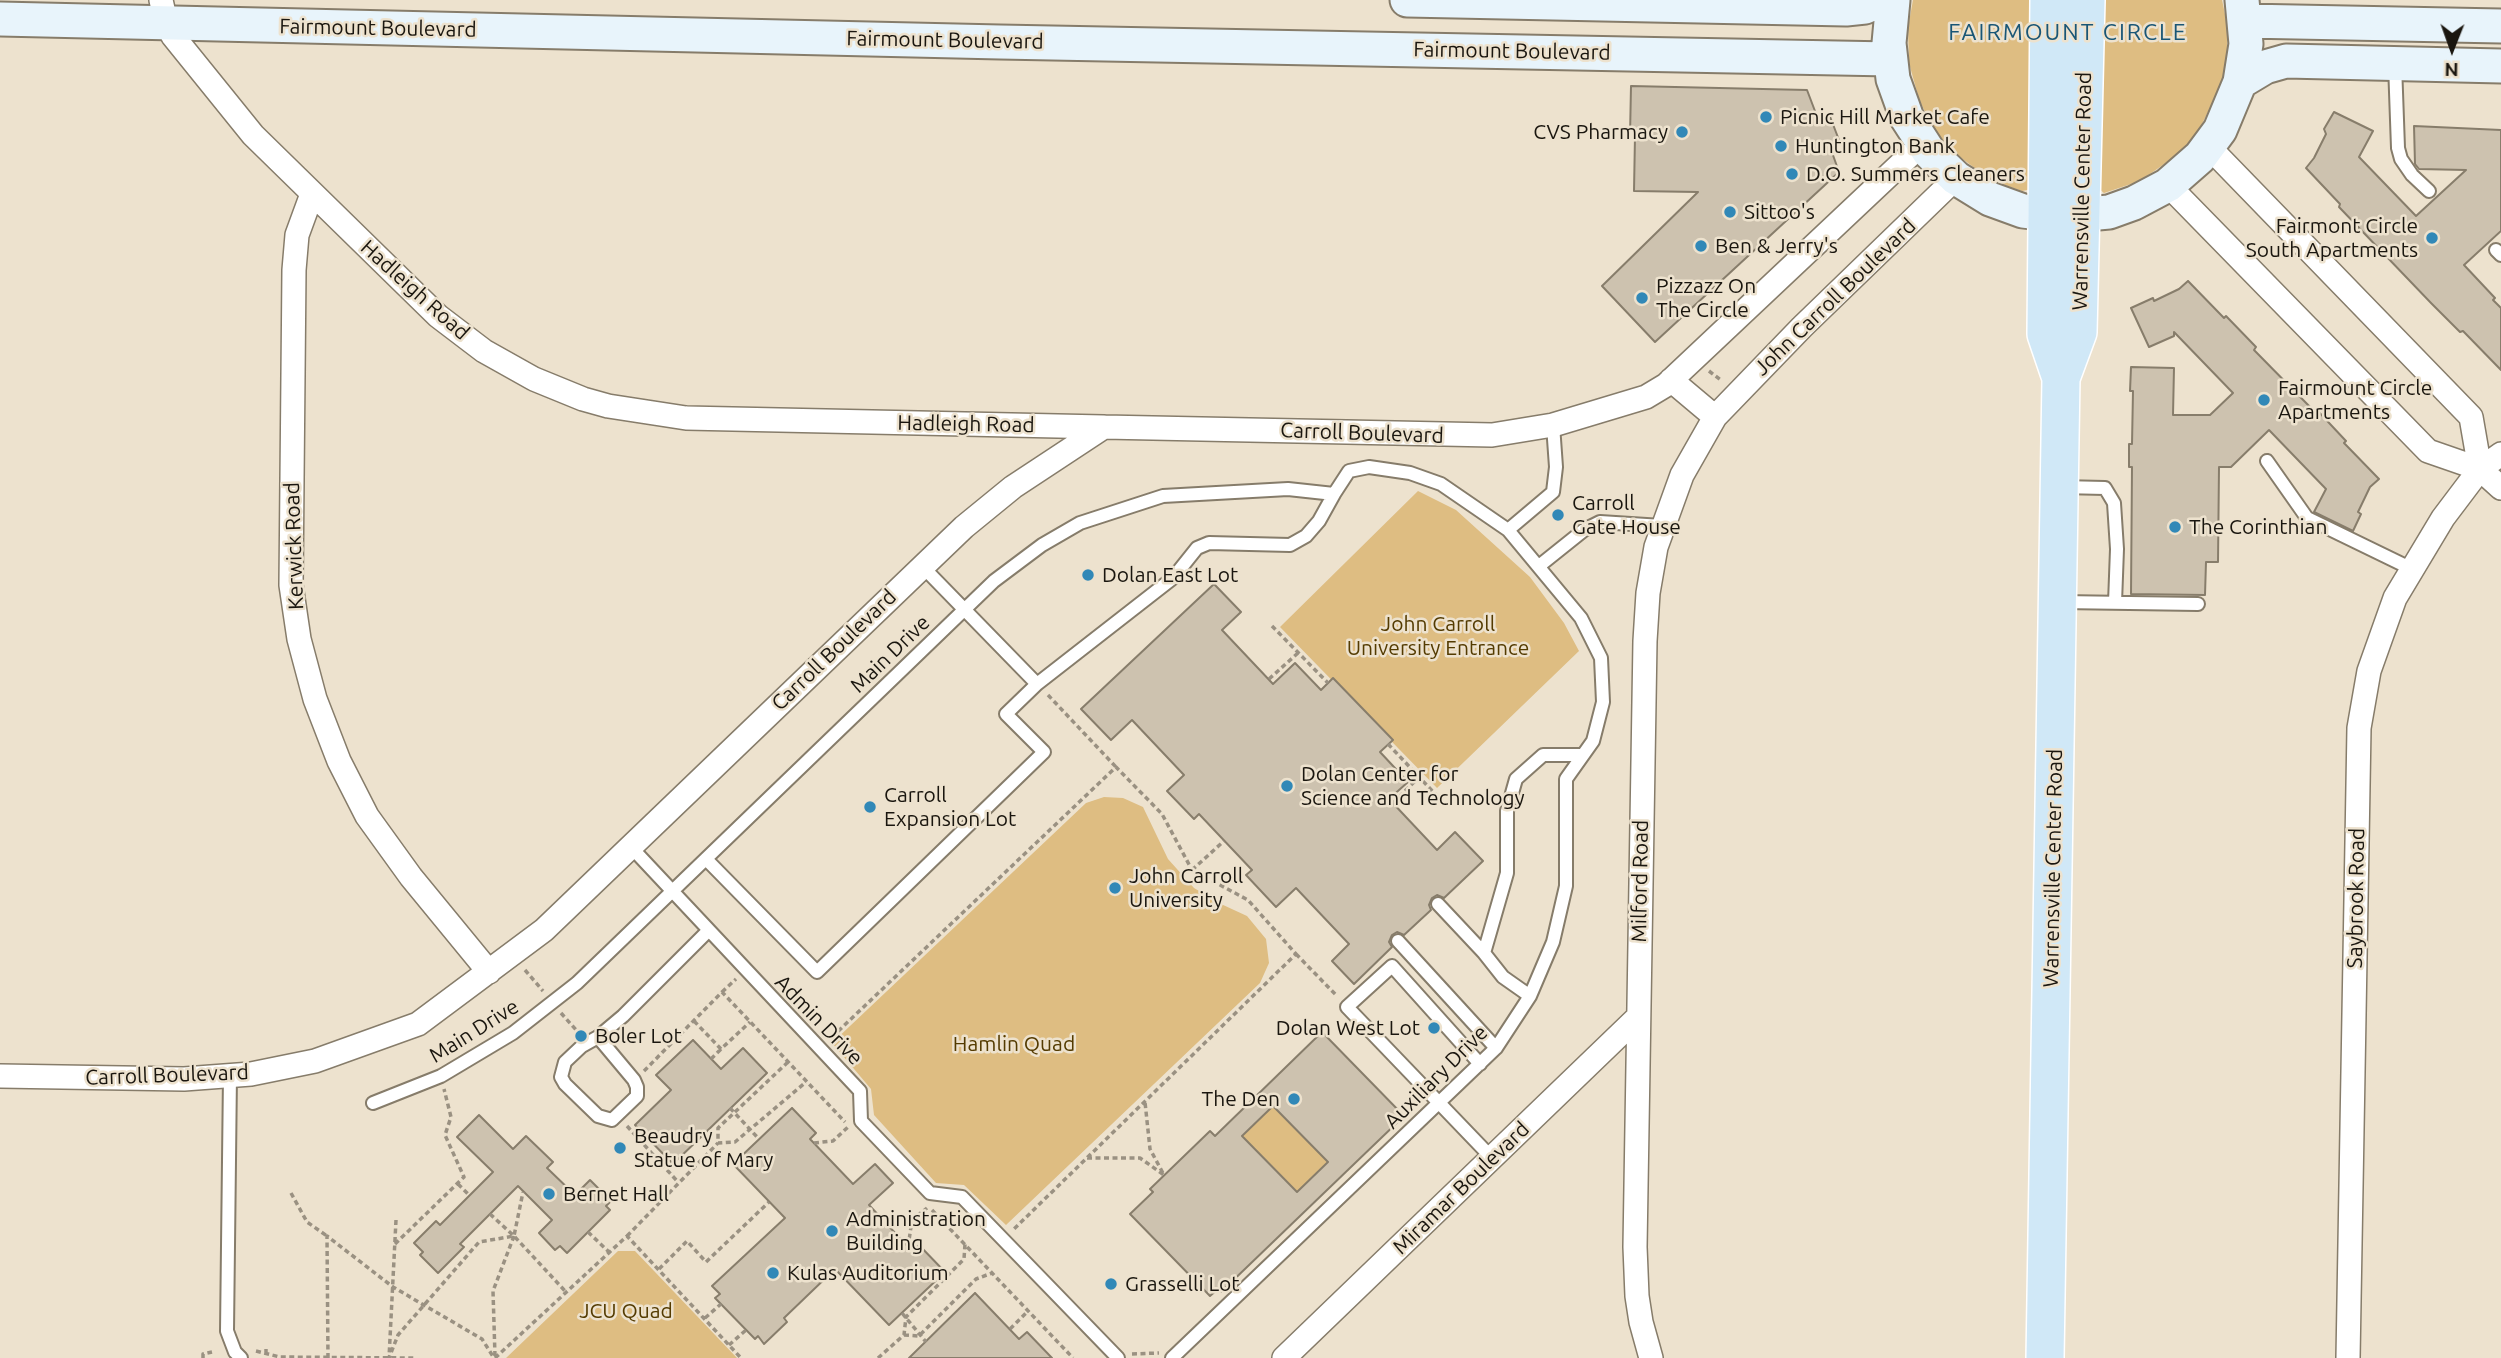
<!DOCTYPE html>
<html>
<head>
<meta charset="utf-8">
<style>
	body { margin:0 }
	#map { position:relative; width:2501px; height:1358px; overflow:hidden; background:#ede2ce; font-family:Ubuntu,sans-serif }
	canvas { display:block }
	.north { position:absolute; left:2417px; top:14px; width:70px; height:70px; -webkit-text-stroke:5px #ede2ce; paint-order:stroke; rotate:181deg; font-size:19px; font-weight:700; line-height:28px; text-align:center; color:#1a160f }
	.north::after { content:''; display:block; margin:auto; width:24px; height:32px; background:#1a160f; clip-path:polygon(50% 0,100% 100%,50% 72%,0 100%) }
</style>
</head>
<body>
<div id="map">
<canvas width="2501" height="1358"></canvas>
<div class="north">N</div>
</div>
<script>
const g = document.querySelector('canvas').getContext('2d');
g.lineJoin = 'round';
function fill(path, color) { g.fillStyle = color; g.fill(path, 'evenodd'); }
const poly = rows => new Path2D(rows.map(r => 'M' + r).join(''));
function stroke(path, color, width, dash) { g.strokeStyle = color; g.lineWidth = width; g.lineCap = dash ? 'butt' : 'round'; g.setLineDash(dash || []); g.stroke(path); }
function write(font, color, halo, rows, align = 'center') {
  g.font = font + ' Ubuntu,sans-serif'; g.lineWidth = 5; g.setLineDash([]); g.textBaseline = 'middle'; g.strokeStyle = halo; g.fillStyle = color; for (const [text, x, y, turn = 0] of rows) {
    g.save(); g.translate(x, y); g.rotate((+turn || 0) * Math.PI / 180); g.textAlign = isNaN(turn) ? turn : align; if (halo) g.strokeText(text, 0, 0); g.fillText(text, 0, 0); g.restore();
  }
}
const green = poly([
	[1913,0,2037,0,2032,189,2022,191,2005,185,1976,169,1952,151,1933,129,1919,99,1909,63,1908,28],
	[2100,0,2222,0,2228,28,2226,76,2196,136,2177,155,2140,181,2104,193,2098,188],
	[1418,491,1456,510,1530,577,1564,623,1579,651,1437,788,1280,627],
	[1104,797,1123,798,1143,807,1168,859,1194,888,1221,904,1247,916,1266,939,1269,963,1260,983,1006,1225,964,1185,936,1183,874,1115,871,1089,832,1043,1086,803],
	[1273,1106,1328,1162,1297,1192,1242,1136],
	[618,1251,635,1251,737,1358,506,1358]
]);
const building = poly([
	[1631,86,1807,90,1818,119,1829,114,1839,140,1829,144,1839,172,1655,342,1602,286,1698,192,1634,191,1635,136,1630,136,1631,86],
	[2334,112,2373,131,2359,157,2416,216,2466,170,2419,169,2415,164,2414,126,2501,130,2501,231,2464,265,2495,298,2493,300,2501,308,2501,370,2463,331,2460,332,2431,303,2339,207,2340,204,2306,168,2314,158,2326,134,2324,129,2334,112],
	[2188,281,2224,318,2226,316,2256,347,2254,350,2314,411,2316,409,2346,441,2344,443,2379,479,2370,487,2358,512,2361,514,2353,531,2314,512,2326,489,2269,430,2231,467,2219,467,2218,562,2206,562,2205,595,2131,594,2132,467,2129,467,2129,444,2132,444,2133,391,2130,391,2131,367,2174,368,2173,415,2210,415,2233,393,2174,332,2174,336,2149,347,2131,308,2153,298,2154,301,2179,289,2188,281],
	[1214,584,1241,612,1222,630,1273,684,1295,663,1321,690,1333,678,1393,740,1380,752,1408,782,1389,799,1437,850,1455,832,1483,861,1444,898,1437,895,1432,898,1429,905,1431,910,1404,935,1397,932,1392,935,1389,942,1392,947,1354,984,1332,961,1349,944,1296,888,1276,907,1246,875,1252,870,1199,814,1194,819,1167,791,1184,775,1132,720,1111,740,1081,709,1214,584],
	[1322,1032,1404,1116,1221,1292,1218,1289,1210,1296,1130,1214,1153,1192,1150,1189,1210,1131,1215,1136,1322,1032],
	[1273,1106,1328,1162,1297,1192,1242,1136,1273,1106],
	[693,1040,721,1069,743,1048,767,1073,673,1164,635,1125,671,1090,656,1075,693,1040],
	[792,1108,816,1133,810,1139,853,1184,875,1164,893,1183,869,1205,912,1251,919,1245,945,1272,889,1325,835,1269,784,1318,787,1322,764,1344,758,1336,755,1339,715,1298,720,1294,712,1286,785,1218,733,1164,792,1108],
	[479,1115,513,1149,526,1136,553,1162,547,1168,575,1195,590,1180,611,1201,606,1206,610,1210,567,1253,560,1246,555,1250,539,1233,552,1220,518,1186,460,1244,464,1247,438,1273,420,1255,423,1252,414,1243,436,1221,440,1225,493,1172,457,1137,479,1115],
	[975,1293,1019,1339,1027,1332,1052,1358,909,1358,975,1293]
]);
const path = poly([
	[1709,371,1722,381],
	[1272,626,1328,683],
	[1269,679,1298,653],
	[1048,695,1116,767],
	[1388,744,1437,796],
	[1393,803,1419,777],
	[1192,870,1224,841],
	[1296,954,1336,995],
	[525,970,543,991],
	[722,992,736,979],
	[561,1013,577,1031],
	[694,1021,721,1049,750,1022],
	[832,1037,1116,767,1162,814,1192,870,1248,900,1296,954,1013,1230],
	[711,1059,721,1049],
	[788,1062,718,1128,718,1143,735,1142,806,1082],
	[644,1071,722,992,845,1122],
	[730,1108,759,1139],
	[627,1126,678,1182],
	[814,1143,833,1141,848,1127],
	[1087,1158,1140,1158,1164,1175,1150,1149,1145,1102],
	[458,1184,469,1195],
	[291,1193,307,1222,327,1236],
	[932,1210,1073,1358],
	[490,1214,514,1236,523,1192],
	[396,1220,389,1358,398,1335,479,1242,514,1236,566,1292],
	[588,1232,609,1252],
	[627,1236,718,1143],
	[395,1244,464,1177,445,1135,451,1117,444,1089],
	[908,1247,912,1220,927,1208],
	[659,1269,687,1241,706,1262,769,1202],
	[902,1313,926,1342],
	[705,1318,721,1304],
	[1010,1329,1028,1311],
	[904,1335,919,1336,976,1279,992,1273],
	[729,1345,746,1330],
	[256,1351,280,1357,414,1358],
	[266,1354,266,1346],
	[1132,1354,1159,1353],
	[495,1356,493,1291,514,1236],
	[203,1358,203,1354,212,1352],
	[328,1358,327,1236,393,1287,482,1339,494,1358],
	[495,1358,627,1236,741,1358],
	[878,1358,904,1335,906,1317,964,1259,965,1244]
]);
const lane = poly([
	[2395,64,2398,148,2401,159,2412,175,2429,191],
	[2496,250,2501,255],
	[2267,461,2307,518,2412,569],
	[2061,487,2105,488,2114,503,2117,549,2115,603],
	[1508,530,1553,492,1556,467,1553,425],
	[1539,566,1584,530,1600,522,1662,526],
	[2061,602,2198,604],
	[1037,684,1173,578,1197,548,1209,543,1290,545,1306,536,1319,521,1334,494],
	[631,847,860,1091,861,1121,930,1193,962,1197,1118,1358],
	[706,859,817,972,1044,752,1006,714,1037,684,922,566],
	[1438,904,1484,953],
	[1398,941,1496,1048],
	[1530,996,1503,977,1484,953,1507,873,1507,811,1516,779,1543,755,1583,755],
	[598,1037,634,1080,637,1087,637,1096,612,1120,598,1116,565,1084,561,1077,565,1062,582,1046,598,1037,623,1016,708,931],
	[1480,1064,1392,966,1347,1007,1492,1158],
	[230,1075,227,1331,235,1352,241,1358],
	[373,1103,441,1076,513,1033,577,983,994,581,1042,545,1080,523,1163,496,1288,489,1334,494,1349,471,1369,467,1410,473,1441,484,1508,530,1581,618,1601,658,1603,702,1593,741,1566,779,1566,886,1553,942,1530,996,1496,1048,1172,1358]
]);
const street = poly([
	[161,0,166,23,173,36,253,135,438,316,484,351,534,379,583,399,608,406,686,418,1104,427],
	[2209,147,2471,417,2480,469],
	[2168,185,2428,451,2480,469,2501,488],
	[312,194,297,235,294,270,291,585,299,639,315,699,339,761,367,816,411,877,489,972],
	[1671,380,1715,417],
	[0,1076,184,1079,251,1074,315,1061,418,1024,544,930,964,527,1013,487,1104,427,1492,435,1553,425,1646,397,1666,385,1923,143],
	[1284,1358,1638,1017],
	[1651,1358,1641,1322,1637,1296,1635,1247,1645,641,1648,593,1656,547,1682,475,1715,417,1802,327,1956,178],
	[2348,1358,2359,728,2369,671,2395,598,2443,518,2480,469,2501,454]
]);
const secondary = poly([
	[1407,0,1846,9,1865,7,1880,0],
	[1893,0,1889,43,1893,79,1907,118,1929,152,1956,178,1990,199,2023,211,2065,216,2109,212,2134,203,2168,185,2200,157,2220,130,2240,82,2246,44,2242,0],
	[0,19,1000,42,1890,59],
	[2245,21,2501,26],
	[2240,82,2265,67,2286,61,2501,66]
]);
const primary = poly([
	[2049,0,2046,334,2061,378],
	[2045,1358,2061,378,2078,332,2086,0]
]);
const markers = [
	[1766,117,7,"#3188b7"],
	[1682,132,7,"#3188b7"],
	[1781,146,7,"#3188b7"],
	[1792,174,7,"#3188b7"],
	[1730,212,7,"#3188b7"],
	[2432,238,7,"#3188b7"],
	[1701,246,7,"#3188b7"],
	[1642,298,7,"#3188b7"],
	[2264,400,7,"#3188b7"],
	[1558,515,7,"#3188b7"],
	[2175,527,7,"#3188b7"],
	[1088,575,7,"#3188b7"],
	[1287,786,7,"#3188b7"],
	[870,807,7,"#3188b7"],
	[1115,888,7,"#3188b7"],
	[1434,1028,7,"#3188b7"],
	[581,1036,7,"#3188b7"],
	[1294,1099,7,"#3188b7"],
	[620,1148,7,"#3188b7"],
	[549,1194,7,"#3188b7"],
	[832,1231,7,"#3188b7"],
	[773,1273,7,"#3188b7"],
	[1111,1284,7,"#3188b7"]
];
const streetNames = [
	["Fairmount Boulevard",378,28,1],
	["Fairmount Boulevard",945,40,1],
	["Fairmount Boulevard",1512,51,1],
	["Warrensville Center Road",2082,191,-89],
	["Hadleigh Road",415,290,42],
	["John Carroll Boulevard",1835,297,-44],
	["Hadleigh Road",966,424,1],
	["Carroll Boulevard",1362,433,2],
	["Kerwick Road",294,546,-92],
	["Carroll Boulevard",834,650,-44],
	["Main Drive",890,654,-44],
	["Warrensville Center Road",2053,868,-89],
	["Milford Road",1640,881,-89],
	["Saybrook Road",2356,898,-89],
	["Admin Drive",819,1020,46],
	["Main Drive",474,1031,-32],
	["Carroll Boulevard",167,1075,-2],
	["Auxiliary Drive",1436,1077,-45],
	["Miramar Boulevard",1461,1188,-44]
];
const poiNames = [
	["Picnic Hill Market Cafe",1780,117],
	["CVS Pharmacy",1668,132,"right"],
	["Huntington Bank",1795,146],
	["D.O. Summers Cleaners",1806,174],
	["Sittoo's",1744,212],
	["Fairmont Circle",2418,226,"right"],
	["South Apartments",2418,250,"right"],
	["Ben & Jerry's",1715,246],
	["Pizzazz On",1656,286],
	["The Circle",1656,310],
	["Fairmount Circle",2278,388],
	["Apartments",2278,412],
	["Carroll",1572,503],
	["Gate House",1572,527],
	["The Corinthian",2189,527],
	["Dolan East Lot",1102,575],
	["Dolan Center for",1301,774],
	["Science and Technology",1301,798],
	["Carroll",884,795],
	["Expansion Lot",884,819],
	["John Carroll",1129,876],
	["University",1129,900],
	["Dolan West Lot",1420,1028,"right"],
	["Boler Lot",595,1036],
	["The Den",1280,1099,"right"],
	["Beaudry",634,1136],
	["Statue of Mary",634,1160],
	["Bernet Hall",563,1194],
	["Administration",846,1219],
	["Building",846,1243],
	["Kulas Auditorium",787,1273],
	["Grasselli Lot",1125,1284]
];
const parkNames = [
	["John Carroll",1438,624],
	["University Entrance",1438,648],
	["Hamlin Quad",1014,1044],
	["JCU Quad",626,1311]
];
const neighbourhoodNames = [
	["FAIRMOUNT CIRCLE",2068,32]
];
fill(green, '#debd82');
fill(building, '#cdc2af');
stroke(building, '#877d6b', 2);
stroke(lane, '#867c6a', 16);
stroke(street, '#867c6a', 26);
stroke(secondary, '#867c6a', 37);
stroke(primary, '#fff', 40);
stroke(path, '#9a9182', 3.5, [5, 3.5]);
stroke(lane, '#fff', 12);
stroke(street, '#fff', 23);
stroke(secondary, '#e8f4fb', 33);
stroke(primary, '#d0e8f7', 37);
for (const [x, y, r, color] of markers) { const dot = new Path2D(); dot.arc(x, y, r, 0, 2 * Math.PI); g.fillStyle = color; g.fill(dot); stroke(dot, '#ede2ce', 2.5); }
write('21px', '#1a160f', '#ede2ce', streetNames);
write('21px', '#1a160f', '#ede2ce', poiNames, 'left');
write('21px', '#543b00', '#ede2ce', parkNames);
g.letterSpacing = '2px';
write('23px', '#195676', '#ede2ce', neighbourhoodNames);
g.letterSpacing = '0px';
</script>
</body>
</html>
